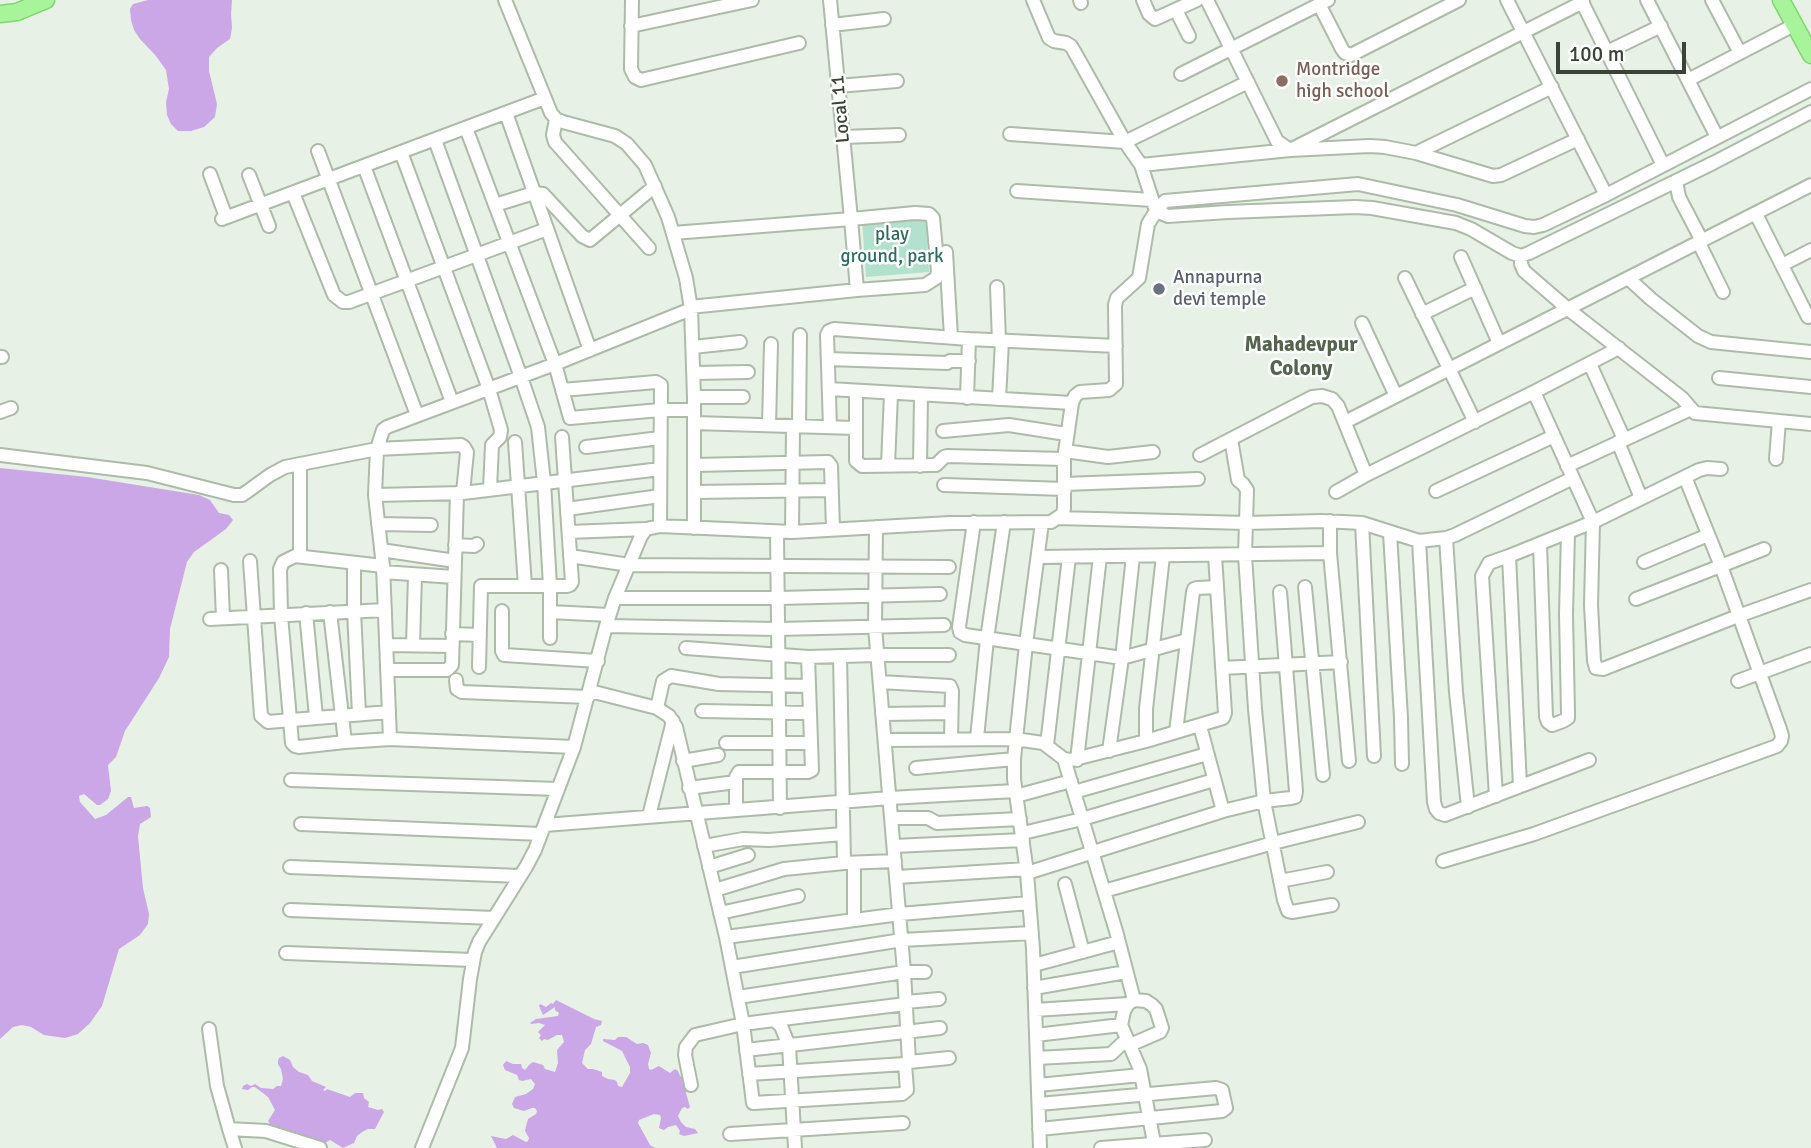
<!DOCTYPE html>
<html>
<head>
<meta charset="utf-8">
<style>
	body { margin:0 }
	#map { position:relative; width:1811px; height:1148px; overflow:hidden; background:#e7f1e5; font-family:Signika,sans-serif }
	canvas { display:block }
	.scale { position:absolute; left:1556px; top:42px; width:130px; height:32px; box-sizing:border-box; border:4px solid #394336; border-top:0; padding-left:9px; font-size:21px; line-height:24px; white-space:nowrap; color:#394336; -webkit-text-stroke:5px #fff; paint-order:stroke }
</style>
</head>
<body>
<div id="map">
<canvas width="1811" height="1148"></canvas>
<div class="scale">100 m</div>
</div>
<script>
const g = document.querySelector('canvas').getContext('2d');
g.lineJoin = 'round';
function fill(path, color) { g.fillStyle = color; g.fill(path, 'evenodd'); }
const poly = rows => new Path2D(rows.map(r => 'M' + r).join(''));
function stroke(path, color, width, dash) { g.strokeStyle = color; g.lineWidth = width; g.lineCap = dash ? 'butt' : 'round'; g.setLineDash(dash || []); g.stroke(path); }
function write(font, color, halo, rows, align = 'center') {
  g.font = font + ' Signika,sans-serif'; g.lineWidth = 5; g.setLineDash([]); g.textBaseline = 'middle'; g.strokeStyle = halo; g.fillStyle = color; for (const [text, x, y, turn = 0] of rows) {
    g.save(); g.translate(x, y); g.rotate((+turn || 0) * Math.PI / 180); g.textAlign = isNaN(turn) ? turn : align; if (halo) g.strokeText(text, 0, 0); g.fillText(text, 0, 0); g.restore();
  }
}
const green = poly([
	[925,212,929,272,866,277,862,220]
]);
const water = poly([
	[148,0,232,0,231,14,232,28,230,39,217,48,209,57,209,71,217,104,215,117,204,127,191,131,178,131,171,124,167,115,166,102,169,89,166,70,156,56,140,39,134,30,131,20,130,9,133,4],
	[0,468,87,477,199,495,210,500,219,513,229,515,233,520,226,529,194,552,187,562,170,629,169,657,159,678,125,731,116,757,108,765,111,791,108,799,100,805,97,805,84,794,79,796,80,802,95,819,106,815,128,797,131,797,134,808,147,806,150,808,151,817,140,824,138,836,143,888,149,914,148,924,140,935,119,949,102,1006,90,1023,78,1034,65,1038,44,1035,31,1027,22,1025,13,1027,0,1039],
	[556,1000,594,1019,602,1021,601,1025,596,1027,591,1044,585,1050,582,1063,588,1069,593,1069,602,1072,602,1076,608,1079,615,1080,617,1082,618,1086,622,1087,630,1073,630,1067,622,1051,603,1041,603,1039,615,1040,618,1037,626,1037,637,1044,643,1043,648,1045,651,1053,648,1064,649,1069,651,1070,659,1066,670,1073,675,1069,678,1071,680,1076,684,1078,688,1086,686,1093,690,1107,688,1109,685,1107,682,1108,678,1116,681,1122,686,1127,695,1129,698,1133,684,1136,679,1134,680,1131,676,1125,668,1127,664,1130,659,1128,661,1118,660,1115,654,1114,639,1120,638,1123,650,1145,655,1148,497,1148,491,1136,506,1139,513,1135,526,1142,528,1141,529,1138,525,1131,526,1126,528,1119,536,1114,537,1111,535,1108,532,1108,524,1111,514,1108,512,1104,515,1097,526,1094,533,1089,535,1084,531,1079,522,1081,519,1080,517,1075,505,1070,503,1065,506,1061,513,1064,521,1064,522,1068,525,1070,529,1065,533,1062,543,1065,545,1069,555,1072,558,1063,557,1050,564,1042,562,1035,557,1035,548,1040,544,1039,542,1041,539,1038,541,1035,538,1032,545,1025,539,1023,531,1024,530,1023,536,1019,558,1016,559,1013,555,1010,555,1007,543,1015,539,1006,540,1004,546,1007,551,1003,553,1004],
	[283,1056,290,1060,293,1067,299,1072,308,1075,312,1081,326,1087,323,1090,325,1091,327,1089,350,1097,355,1093,363,1093,364,1098,369,1102,368,1107,378,1110,382,1109,384,1112,375,1129,368,1129,362,1132,357,1136,354,1143,343,1148,330,1140,318,1147,307,1145,304,1136,296,1132,284,1136,270,1130,271,1125,268,1121,275,1110,268,1097,255,1087,252,1087,248,1090,242,1089,243,1086,247,1084,251,1086,255,1084,261,1088,273,1089,277,1086,281,1086,283,1079,281,1069,278,1064,278,1061,279,1058]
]);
const minor = poly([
	[505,0,551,113,556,119,563,122,615,136,627,144,645,165,668,217,686,278,691,309,694,397,694,528],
	[632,0,631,69,635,77,641,80,799,43],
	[1033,0,1049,38,1054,41,1066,43,1071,46,1074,51,1125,142,1141,165,1156,211,1168,216,1228,212,1355,207,1372,208,1456,223,1471,229,1512,253,1521,256,1529,253,1713,163,1811,112],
	[1080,0,1081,3],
	[1143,0,1149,14,1155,19,1197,0],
	[1207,0,1277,141,1290,150,1370,146,1385,147,1416,153,1493,176,1501,175,1578,139],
	[1507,0,1606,195],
	[1581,0,1663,165],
	[1647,0,1717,137],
	[1712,0,1740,53],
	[1319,4,1342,49,1345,53,1351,55,1459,0],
	[1176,10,1189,36],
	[832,25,884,19],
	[631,26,752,0],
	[1607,52,1661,26],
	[1181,74,1328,0],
	[1688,80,1794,25],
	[838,86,897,81],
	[506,113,590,350],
	[556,119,553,135,555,142,649,248],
	[466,128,555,364,570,418,660,410,694,410],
	[1010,134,1125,142,1248,82],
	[843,137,899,135],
	[435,140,521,377,538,427,544,482,550,586,550,638],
	[318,151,417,415],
	[401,152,489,389,501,430,500,437,492,445,490,489],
	[1416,153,1552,87],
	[1141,165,1290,150,1583,2],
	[364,166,452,402],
	[210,174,226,217],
	[249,175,269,226],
	[1676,181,1679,197,1702,241],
	[1017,191,1152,200],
	[293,193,334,295,343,302,349,302,547,229],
	[495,205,534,193,543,194,582,236,590,240,655,186],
	[1756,214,1808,317,1811,315],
	[222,219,545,98],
	[673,233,851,219,830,0],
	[1699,243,1723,292],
	[946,252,951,337],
	[1521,256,1521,264,1524,271,1568,309,1682,398,1695,413,1811,424],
	[1461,257,1499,343],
	[1782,265,1811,250],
	[1405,278,1475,422],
	[1628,278,1651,299,1698,336,1711,342,1811,352],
	[997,287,999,341],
	[690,307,857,290,925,285,936,278,938,272,933,218,929,214,915,213,851,219,857,290],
	[1422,314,1475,288],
	[1362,323,1396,396],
	[969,339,1116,346],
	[693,347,740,342],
	[0,357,2,357],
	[828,359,947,363,950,361,969,361],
	[1590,364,1624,439],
	[694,373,748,372],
	[1719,378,1811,387],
	[829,389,1072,403],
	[562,390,656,382,661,385,660,526],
	[856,391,856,461,862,466,933,465,936,465,944,457,947,456,1064,459],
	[1534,392,1593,522,1591,605,1594,661,1596,668,1603,669,1738,616,1811,590],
	[694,397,743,397],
	[999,399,1002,341],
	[0,412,11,408],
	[1345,422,1811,185],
	[694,423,855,428],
	[769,425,771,344],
	[799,426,800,335],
	[830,427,827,335,829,331,834,329,969,339,967,398],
	[943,431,1009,425,1066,434],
	[515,442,525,586],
	[1618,442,1641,498],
	[586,447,660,438],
	[1065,451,1108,457,1153,452],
	[0,455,147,473,234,495,242,495,248,491,270,475,285,467,377,449,461,445,464,447,467,452,463,493],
	[1200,455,1312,397,1322,396,1332,399,1338,406,1366,475],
	[1776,459,1779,421],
	[300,464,300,556],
	[695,465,828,462,831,466,833,529],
	[888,465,891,394],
	[920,466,921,395],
	[1567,466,1691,409],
	[1065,484,1198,479],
	[944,485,1065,489],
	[1436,491,1554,436],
	[695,492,832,490],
	[1336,492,1366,475,1534,392,1619,348],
	[375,495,463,493,660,469],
	[567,509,660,496],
	[1058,518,1246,523,1322,521,1362,523,1419,541,1446,538,1455,535,1573,478],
	[1330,521,1330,553],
	[974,522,959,627,960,632,965,635,1122,658,1187,640],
	[1362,523,1374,756],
	[378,524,431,525],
	[569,532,646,529],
	[777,532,780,808],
	[792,532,793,426],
	[1390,533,1401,718,1402,764],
	[1446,538,1456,692,1468,807],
	[1419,541,1434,802,1436,809,1439,813,1445,815,1589,760],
	[1540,544,1546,717,1548,722,1552,725,1563,721,1568,718,1568,713,1566,614,1568,532],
	[455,545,474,546,477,544],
	[381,550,455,561],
	[570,556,629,565,949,567],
	[1038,557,1330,553,1349,761],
	[250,561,261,716,268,722,389,712],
	[1644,562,1708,535],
	[354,563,354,611,359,714],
	[221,570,223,618],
	[383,572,454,577],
	[1305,587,1323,775],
	[1280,592,1296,791,1295,797,1291,798,1264,801,1284,900,1288,911,1292,912,1332,905],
	[615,598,779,598,940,594],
	[1636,599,1764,549],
	[502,611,502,651,504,655,598,661],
	[330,612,345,742,390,739,574,747],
	[550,612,609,615],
	[306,613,316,717],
	[210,619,385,610],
	[606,626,778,629,944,625],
	[452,634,480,635],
	[386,645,452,646],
	[413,645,415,575],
	[686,648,808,657,877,655,949,655],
	[840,656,844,863],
	[479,667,481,586,567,586,570,585,572,582,562,437],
	[1222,668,1341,662],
	[387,670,447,670,452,665,457,493],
	[456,680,457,689,462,692,588,697],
	[1738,681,1811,654],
	[880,682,950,686,952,691,951,738],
	[590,691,657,708,669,716,676,727,726,937,743,1024,753,1103,902,1094,907,1090,905,1064],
	[657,708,663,681,671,676,719,684,809,686],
	[702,711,810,713],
	[882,714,951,713],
	[1200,726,1223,811],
	[1176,732,1193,592,1194,589,1197,588,1217,587],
	[977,738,987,639,1004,522],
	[390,739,383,566,375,495,377,449,383,430,387,427,555,364,691,309],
	[885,740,1015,739,1043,743,1064,759,1071,760,1146,741,1223,718,1225,713,1215,555],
	[1146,741,1146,709,1163,556],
	[345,742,299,747,295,746,292,743,281,615,280,569,283,562,295,556,383,566],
	[726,743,811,743],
	[1047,745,1069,557],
	[1109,751,1122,658,1133,556],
	[1064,759,1116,931,1134,1000,1128,1004,1124,1011,1121,1025,1140,1069,1155,1148],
	[1077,760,1100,556],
	[683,761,718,755],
	[916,768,1014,759],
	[291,780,558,789],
	[1520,786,1509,556,1593,522,1699,470,1707,468,1721,469],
	[689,788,736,782],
	[1074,792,1207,754],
	[1016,796,1071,781],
	[1496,796,1482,576,1489,563,1509,556],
	[736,810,736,777,739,772,808,772,812,770,808,657],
	[649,816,673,721],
	[892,818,928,818,937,823,1020,819],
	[301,824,541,834],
	[545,825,890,798,1015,791],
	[1023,833,1082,819,1214,780],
	[704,846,743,839,769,840,843,834],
	[894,846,1023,840],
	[1443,861,1534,834,1777,746,1781,741,1782,736,1780,729,1721,566,1685,477],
	[854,863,854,920],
	[290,867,520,876],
	[709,867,748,855],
	[1027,873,1223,811,1264,801,1255,709,1245,555,1247,490,1243,484,1238,480,1231,439],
	[897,877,1027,869],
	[1280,881,1327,872],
	[1065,884,1083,952],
	[715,890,784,869,844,863,895,861],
	[1104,891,1273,843,1358,822],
	[290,910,494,918],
	[720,913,798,896],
	[726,937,900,914,1029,903],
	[286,953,473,960],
	[1034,965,1119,942],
	[732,967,902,940,1032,933],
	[1034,988,1126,972],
	[738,997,904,972,875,627,876,527],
	[906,1002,939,999],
	[1035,1010,1128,1004],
	[774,1020,906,1004],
	[209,1029,217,1086,229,1129],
	[1036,1035,1121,1025],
	[1130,1045,1160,1032,1162,1028,1156,1009,1152,1005,1146,1001,1134,1000],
	[746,1050,940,1028],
	[1037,1058,1111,1054,1127,1039],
	[909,1062,949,1058],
	[749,1074,905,1064,909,1062,904,972,925,972],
	[691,1085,685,1055,686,1047,695,1035,743,1024,774,1020,781,1026,789,1046,795,1148],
	[1038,1085,1141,1075],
	[1039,1104,1216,1088,1222,1090,1226,1108,1222,1111,1039,1129],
	[730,1134,903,1123],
	[235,1148,229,1129,266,1131,320,1148],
	[422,1148,462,1048,470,979,475,952,479,942,526,867,535,850,574,747,606,626,615,598,641,536,646,529,660,526,792,532,950,523,1051,522,1063,514,1064,508,1064,459,1072,403,1075,396,1080,392,1109,390,1116,384,1115,305,1117,298,1139,278,1148,224,1156,211,1165,201,1358,184,1457,205,1525,226,1534,227,1543,225,1606,195,1811,89],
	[1040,1148,1033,949,1027,873,1014,779,1014,759,1026,644,1042,523],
	[1101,1148,1205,1140]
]);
const major = poly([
	[1781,0,1811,55],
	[0,14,17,12,46,0]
]);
const markers = [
	[1282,81,7,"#8d6e63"],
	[1159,289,7,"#6b7280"]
];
const educationNames = [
	["Montridge",1296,70],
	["high school",1296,92]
];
const streetNames = [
	["Local 11",841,109,-95]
];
const parkNames = [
	["play",892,235],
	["ground, park",892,257]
];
const worshipNames = [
	["Annapurna",1173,278],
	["devi temple",1173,300]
];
const neighbourhoodNames = [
	["Mahadevpur",1301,345],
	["Colony",1301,369]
];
fill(green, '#b2e1ce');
fill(water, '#cba7e8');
stroke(minor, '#adbba9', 16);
stroke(major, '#7ed76d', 19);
stroke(minor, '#fff', 12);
stroke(major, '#a8f49b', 16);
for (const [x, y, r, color] of markers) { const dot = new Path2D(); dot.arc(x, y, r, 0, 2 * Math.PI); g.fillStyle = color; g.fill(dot); stroke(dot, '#fff', 2.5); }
write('19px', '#785e54', '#fff', educationNames, 'left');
write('19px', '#394336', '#fff', streetNames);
write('19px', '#2f6e5f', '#fff', parkNames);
write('19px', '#5b616d', '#fff', worshipNames, 'left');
write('bold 21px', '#54644e', '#fff', neighbourhoodNames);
</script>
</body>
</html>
